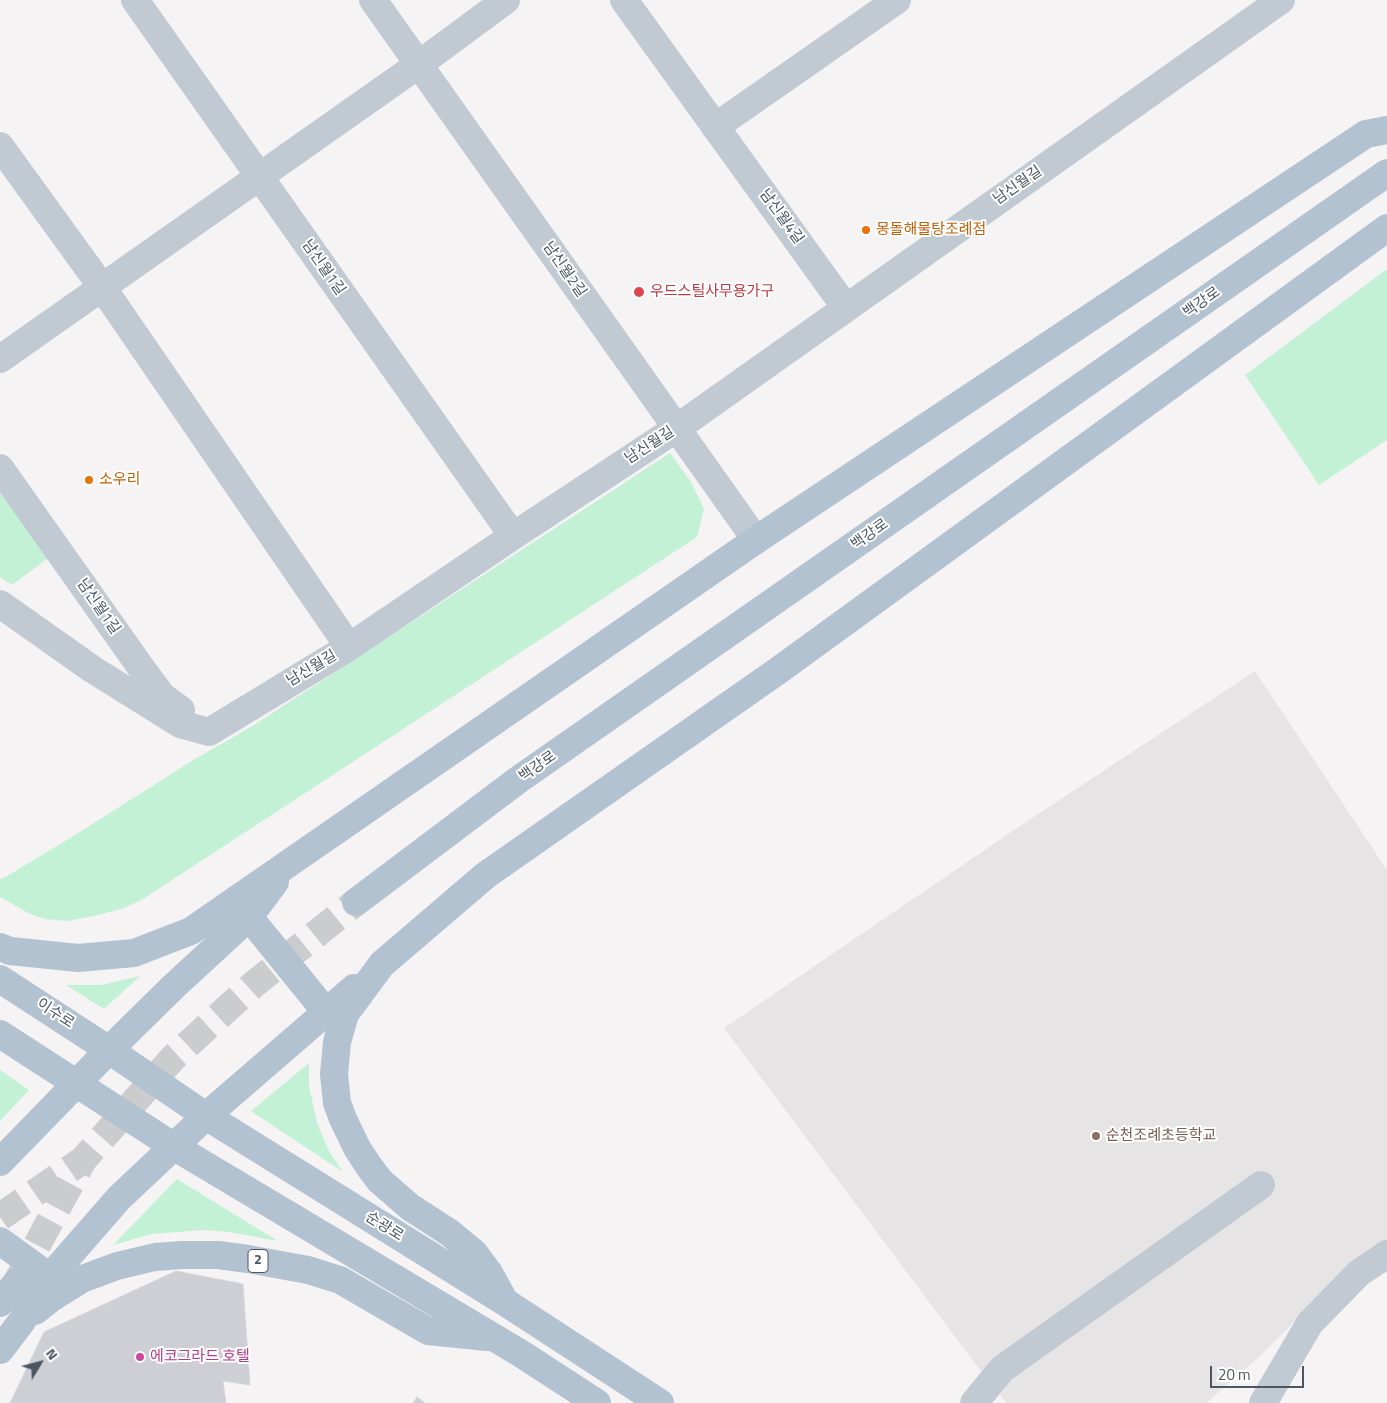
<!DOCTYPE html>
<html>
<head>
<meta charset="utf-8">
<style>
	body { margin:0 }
	#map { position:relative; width:1387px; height:1403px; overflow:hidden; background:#f5f3f3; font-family:"Titillium Web",sans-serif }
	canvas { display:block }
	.north { position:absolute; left:15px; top:1338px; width:50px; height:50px; -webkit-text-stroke:4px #fff; paint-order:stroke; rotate:53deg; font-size:14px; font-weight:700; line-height:20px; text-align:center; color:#4a5661 }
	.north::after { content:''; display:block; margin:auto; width:18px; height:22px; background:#4a5661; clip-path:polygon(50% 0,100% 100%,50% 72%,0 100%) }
	.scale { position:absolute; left:1210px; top:1366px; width:94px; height:22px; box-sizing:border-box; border:2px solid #4a5661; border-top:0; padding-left:6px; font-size:15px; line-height:18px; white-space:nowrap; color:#4a5661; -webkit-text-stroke:4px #fff; paint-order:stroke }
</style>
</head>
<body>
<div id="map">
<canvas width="1387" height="1403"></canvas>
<div class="north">N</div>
<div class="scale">20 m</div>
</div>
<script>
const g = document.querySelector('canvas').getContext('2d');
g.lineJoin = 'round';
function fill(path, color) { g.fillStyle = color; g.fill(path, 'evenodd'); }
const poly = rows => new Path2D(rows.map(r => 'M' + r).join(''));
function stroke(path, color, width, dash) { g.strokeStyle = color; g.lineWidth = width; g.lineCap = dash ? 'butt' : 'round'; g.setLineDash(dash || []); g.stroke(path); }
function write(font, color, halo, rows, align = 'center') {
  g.font = font + ' "Titillium Web","Noto Sans KR",sans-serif'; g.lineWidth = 4; g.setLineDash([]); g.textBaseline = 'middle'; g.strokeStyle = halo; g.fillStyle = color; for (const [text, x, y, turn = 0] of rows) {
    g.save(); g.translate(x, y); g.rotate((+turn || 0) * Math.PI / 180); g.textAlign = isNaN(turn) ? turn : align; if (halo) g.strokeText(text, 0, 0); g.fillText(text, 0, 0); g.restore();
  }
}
const education = poly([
	[1255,671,1387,870,1387,1244,1332,1284,1259,1357,1206,1403,1007,1403,973,1361,724,1028,1014,830]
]);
const green = poly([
	[1387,269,1387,440,1319,485,1245,375],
	[670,453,691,482,704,509,697,537,143,899,124,908,94,916,67,921,45,919,30,914,0,897,0,879,4,878,75,835,195,759,251,727],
	[0,492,48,558,12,585,0,577],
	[140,976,104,1009,66,985,101,985],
	[309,1063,309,1086,317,1123,329,1151,343,1172,251,1111],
	[0,1070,29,1090,0,1121],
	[177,1179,211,1200,278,1241,229,1232,203,1230,152,1234,113,1245]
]);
const building = poly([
	[176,1271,243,1284,250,1385,223,1381,226,1403,10,1403,44,1332,176,1271],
	[417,1397,425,1403,413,1403,417,1397]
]);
const majorTunnel = poly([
	[0,1217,80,1162],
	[17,1282,83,1160,173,1058,253,985,356,902]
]);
const minor = poly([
	[135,0,513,536],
	[373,0,756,540],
	[624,0,846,308],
	[715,127,897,0],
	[0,146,102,287,349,647],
	[0,359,418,65,506,0],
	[0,468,142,669,162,696,181,710],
	[0,604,92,669,180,724,209,732,349,647,513,536,677,428,1281,0],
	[974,1403,1002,1369,1261,1185],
	[1263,1403,1310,1323,1359,1273,1387,1254]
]);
const major = poly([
	[356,902,518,780,1387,173],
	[249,917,326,1012],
	[0,947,10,951,78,958,134,953,191,931,756,540,1366,134,1387,130],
	[0,979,109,1050,206,1116,505,1302,660,1403],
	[0,1034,173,1146,520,1353,597,1403],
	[0,1162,109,1050,173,987,249,917,275,882],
	[0,1241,50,1277],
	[505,1302,489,1273,474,1253,450,1233,410,1207,380,1181,368,1165,357,1148,343,1119,337,1103,334,1074,337,1042,345,1014,382,964,486,875,779,670,1387,228],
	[0,1303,17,1282],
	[35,1311,50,1299,82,1279,117,1266,155,1257,182,1255,218,1255,248,1259,308,1270,340,1280,428,1331,487,1337],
	[0,1350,22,1321,50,1277,119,1198,206,1116,354,988]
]);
const markers = [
	[866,230,5,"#e8710a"],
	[639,292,6,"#e0444e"],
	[89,480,5,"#e8710a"],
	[1096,1136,5,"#8d6e63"],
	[140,1357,5,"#d1479c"]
];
const shields = [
	[258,1261,20]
];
const shieldNames = [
	["2",258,1261]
];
const streetNames = [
	["남신월길",1018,186,-35],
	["남신월4길",781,217,54],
	["남신월1길",323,268,55],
	["남신월2길",564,270,55],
	["백강로",1202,303,-35],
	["남신월길",650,446,-33],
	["백강로",870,535,-35],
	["남신월1길",98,607,55],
	["남신월길",312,669,-31],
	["백강로",538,767,-35],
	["이수로",55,1014,33],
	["순광로",384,1227,32]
];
const foodNames = [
	["몽돌해물탕조례점",876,230],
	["소우리",99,480]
];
const healthNames = [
	["우드스틸사무용가구",650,292]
];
const educationNames = [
	["순천조례초등학교",1106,1136]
];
const hotelNames = [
	["에코그라드 호텔",150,1357]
];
fill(education, '#e6e4e5');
fill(green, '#c3f1d5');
fill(building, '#cdcfd5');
stroke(building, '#d7d9de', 1);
stroke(majorTunnel, '#caccce', 28, [28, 14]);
stroke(minor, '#c1cad2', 28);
stroke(major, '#b3c2d1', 28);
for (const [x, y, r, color] of markers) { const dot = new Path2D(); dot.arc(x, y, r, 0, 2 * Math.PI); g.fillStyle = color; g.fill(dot); stroke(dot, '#fff', 2); }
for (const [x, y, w] of shields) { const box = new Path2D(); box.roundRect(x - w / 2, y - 11.5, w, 23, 4); g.fillStyle = '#fff'; g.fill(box); stroke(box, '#4a5661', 1); }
write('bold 14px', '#4a5661', null, shieldNames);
write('15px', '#4a5661', '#fff', streetNames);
write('15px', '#c56008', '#fff', foodNames, 'left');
write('15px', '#be3a42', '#fff', healthNames, 'left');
write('15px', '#785e54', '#fff', educationNames, 'left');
write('15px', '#b23c85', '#fff', hotelNames, 'left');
</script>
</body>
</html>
